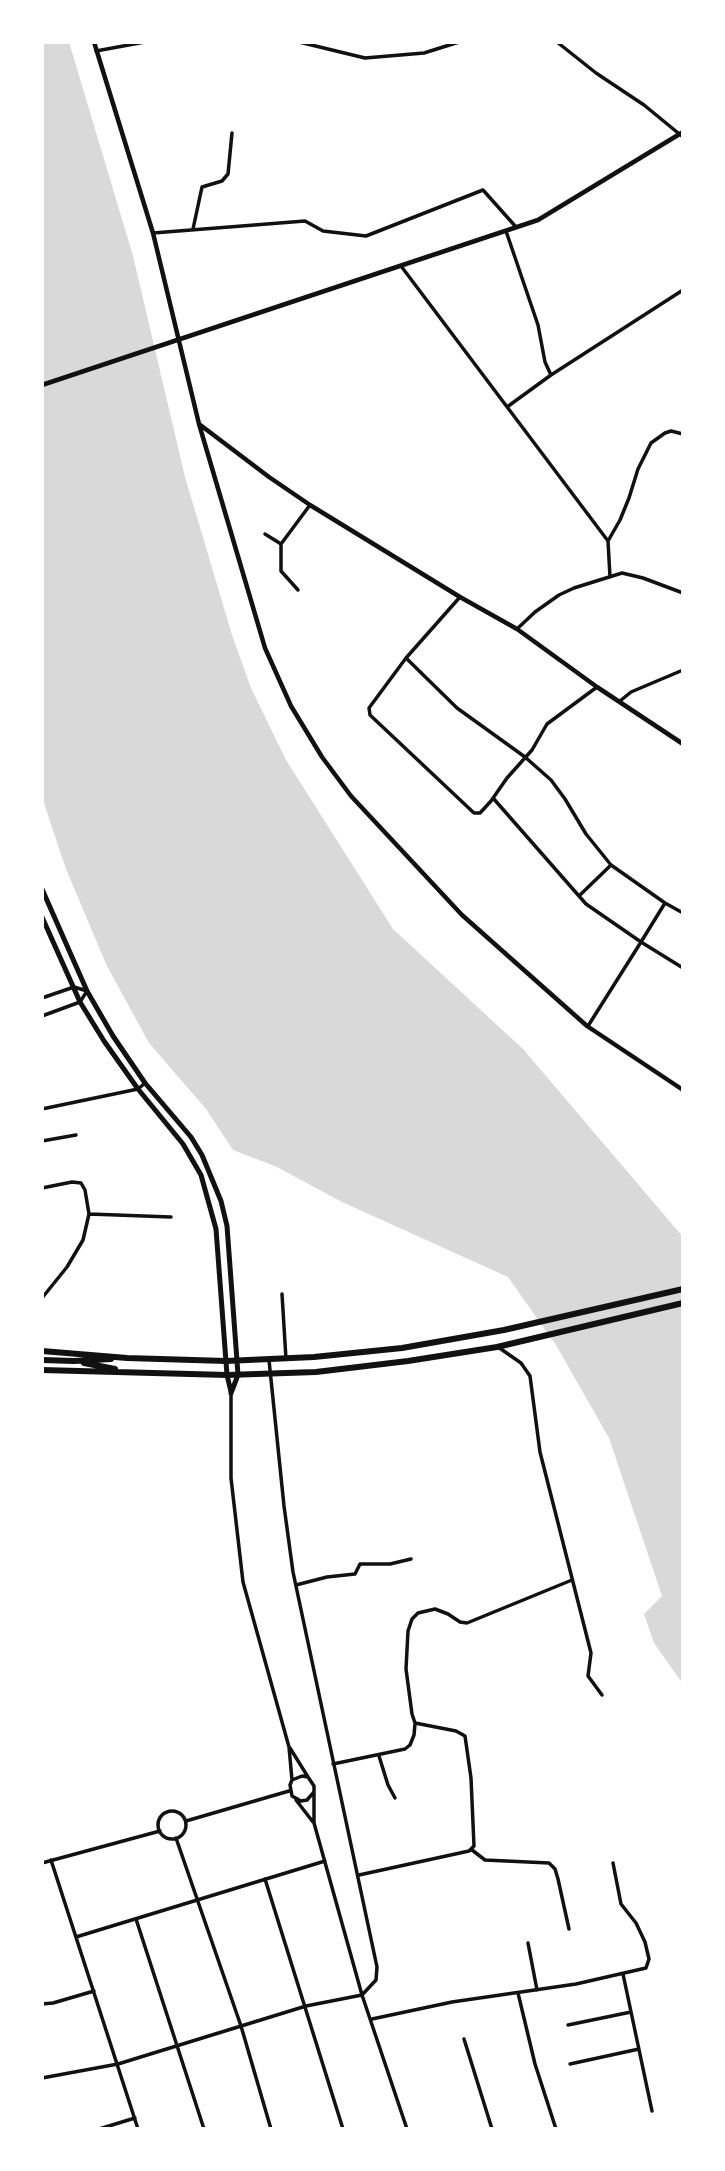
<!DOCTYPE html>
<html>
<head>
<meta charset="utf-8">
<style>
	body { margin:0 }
	#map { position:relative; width:725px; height:2171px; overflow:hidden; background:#fff; font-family:Signika,sans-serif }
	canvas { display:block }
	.frame { position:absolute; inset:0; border:44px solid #fff; pointer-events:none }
</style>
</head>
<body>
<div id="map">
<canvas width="725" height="2171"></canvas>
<div class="frame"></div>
</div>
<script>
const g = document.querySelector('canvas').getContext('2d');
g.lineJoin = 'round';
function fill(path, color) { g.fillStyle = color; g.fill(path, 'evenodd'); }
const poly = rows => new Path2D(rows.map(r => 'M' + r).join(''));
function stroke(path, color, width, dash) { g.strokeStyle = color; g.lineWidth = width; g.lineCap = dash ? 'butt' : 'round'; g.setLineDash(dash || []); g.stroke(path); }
const water = poly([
	[42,42,69,42,133,256,185,477,232,635,251,688,286,760,393,929,523,1049,683,1237,683,1684,654,1643,644,1614,662,1596,609,1438,556,1345,508,1277,342,1202,277,1167,233,1150,206,1109,149,1043,106,964,66,869,42,797]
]);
const minor = poly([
	[299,42,365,58,424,53,459,42],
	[557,42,596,73,644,105,683,137],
	[96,51,145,42],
	[193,229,202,187,222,181,228,174,232,133],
	[506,231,538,325,545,362,551,375],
	[153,233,305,221,323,231,366,236,483,190,516,227],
	[401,266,608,541,610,577],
	[507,407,551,375,683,290],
	[265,534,281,544],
	[608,541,620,520,629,498,638,469,651,443,665,433,671,431,683,434],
	[298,590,281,571,281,544,310,505],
	[460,597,406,658,457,708,525,757,551,780,565,799,586,834,611,865,665,903,641,942,586,904,493,798],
	[517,629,535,612,559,595,574,588,622,573,643,578,683,593],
	[406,658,369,708,370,715,474,813,480,813,491,801,507,778,532,750,547,724,597,687],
	[620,701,631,692,683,670],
	[580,895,611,865],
	[665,903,683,913],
	[42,998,74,987,87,991,80,1002,42,1016],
	[588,1026,641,942,683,968],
	[42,1109,138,1089,145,1083],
	[42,1141,76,1135],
	[42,1188,72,1182,81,1183,85,1190,89,1214,83,1240,67,1267,42,1298],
	[89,1214,171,1217],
	[282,1294,286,1359],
	[498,1347,521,1363,530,1376,540,1452,591,1653,588,1676,602,1695],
	[269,1360,284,1506,293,1572,377,1967,376,1980,362,1995],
	[231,1394,231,1478,243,1582,289,1747,292,1780],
	[296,1585,327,1577,355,1574,360,1564,390,1564,411,1559],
	[290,1748,308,1777],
	[379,1756,388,1785,395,1798],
	[333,1764,405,1749,410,1745,414,1735,415,1724],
	[314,1792,307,1800,301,1801,292,1796,290,1785,292,1780,302,1776,308,1777,314,1786,314,1823,362,1995,407,2129],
	[296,1800,313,1822],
	'158 1825a14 14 0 1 1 28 0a14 14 0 1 1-28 0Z',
	[186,1821,289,1791],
	[176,1838,241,2026,271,2129],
	[472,1850,485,1860,549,1863,555,1869,558,1879,569,1929],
	[51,1860,138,2129],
	[42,1863,160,1831],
	[359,1875,469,1851,474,1846,471,1778,465,1736,456,1731,415,1723,412,1714,406,1669,408,1631,412,1619,418,1613,435,1609,448,1614,460,1622,467,1623,572,1580],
	[265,1879,343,2129],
	[136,1919,204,2129],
	[76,1937,325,1861],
	[528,1943,537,1990],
	[623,1974,652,2111],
	[518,1993,535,2064,556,2129],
	[42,2004,53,2003,94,1991],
	[372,2019,452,2002,576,1984,646,1968,649,1959,645,1942,636,1923,621,1904,613,1863],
	[568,2025,631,2012],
	[464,2039,492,2129],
	[570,2064,639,2049],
	[42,2078,118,2064,306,2006,362,1995],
	[99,2129,135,2118]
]);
const tertiary = poly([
	[94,42,153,233,199,424,265,648,291,706,322,757,351,796,462,915,587,1026,683,1090],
	[42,385,538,220,683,132],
	[199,424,269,477,310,505,460,597,517,629,597,687,683,744]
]);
const secondary = poly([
	[42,889,87,991,113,1036,145,1083,191,1137,202,1155,221,1201,227,1226,237,1361,238,1375,231,1393],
	[42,917,80,1002,104,1041,138,1089,183,1144,201,1175,216,1229,227,1375,231,1392]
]);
const trunk = poly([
	[42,1351,127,1358,226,1361,314,1357,402,1348,504,1330,683,1289],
	[42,1360,74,1361,111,1359],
	[84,1363,115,1369],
	[42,1370,227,1375,316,1372,408,1361,497,1347,683,1303]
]);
fill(water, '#d9d9d9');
stroke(minor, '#111', 3.5);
stroke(tertiary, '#111', 4.5);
stroke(secondary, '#111', 5);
stroke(trunk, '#111', 6);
</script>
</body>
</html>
